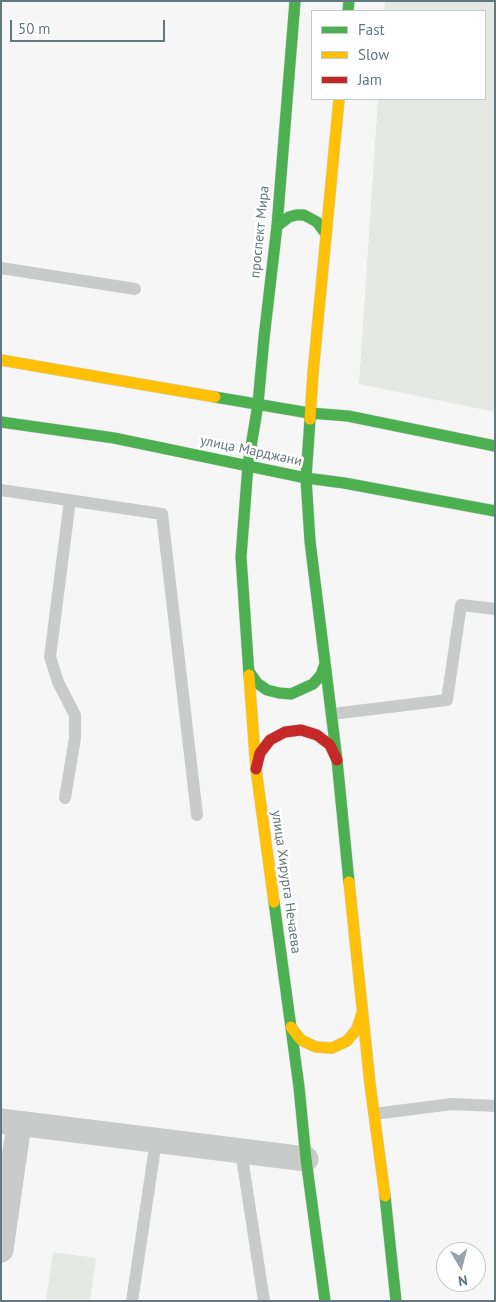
<!DOCTYPE html>
<html>
<head>
<meta charset="utf-8">
<style>
	body { margin:0 }
	#map { position:relative; width:496px; height:1302px; overflow:hidden; background:#f6f6f6; font-family:"PT Sans",sans-serif }
	canvas { display:block }
	.frame { position:absolute; inset:0; border:2px solid #63777e; pointer-events:none }
	.legend { position:absolute; left:311px; top:10px; width:175px; height:90px; box-sizing:border-box; background:#fff; border:1px solid #c1c9cb; margin:0; padding:6px 9px; list-style:none; font-size:15px; color:#63777e }
	.legend li { display:flex; align-items:center; gap:10px; height:25px }
	.legend b { width:25px; border:1px solid #c1c9cb }
	.north { position:absolute; left:436px; top:1242px; width:50px; height:50px; box-sizing:border-box; background:#fff; border:1px solid #c1c9cb; border-radius:50%; rotate:172deg; font-size:14px; font-weight:700; line-height:20px; text-align:center; color:#63777e }
	.north::after { content:''; display:block; margin:auto; width:18px; height:22px; background:#96a3a8; clip-path:polygon(50% 0,100% 100%,50% 72%,0 100%) }
	.scale { position:absolute; left:10px; top:20px; width:155px; height:22px; box-sizing:border-box; border:2px solid #63777e; border-top:0; padding-left:6px; font-size:15px; line-height:18px; white-space:nowrap; color:#63777e; -webkit-text-stroke:4px #fff; paint-order:stroke }
</style>
</head>
<body>
<div id="map">
<canvas width="496" height="1302"></canvas>
<div class="frame"></div>
<ul class="legend">
<li><b style="height:6px;background:#4caf50"></b>Fast</li>
<li><b style="height:6px;background:#ffc107"></b>Slow</li>
<li><b style="height:6px;background:#c62828"></b>Jam</li>
</ul>
<div class="north">N</div>
<div class="scale">50 m</div>
</div>
<script>
const g = document.querySelector('canvas').getContext('2d');
g.lineJoin = 'round';
function fill(path, color) { g.fillStyle = color; g.fill(path, 'evenodd'); }
const poly = rows => new Path2D(rows.map(r => 'M' + r).join(''));
function stroke(path, color, width, dash) { g.strokeStyle = color; g.lineWidth = width; g.lineCap = dash ? 'butt' : 'round'; g.setLineDash(dash || []); g.stroke(path); }
function write(font, color, halo, rows, align = 'center') {
  g.font = font + ' "PT Sans",sans-serif'; g.lineWidth = 5; g.setLineDash([]); g.textBaseline = 'middle'; g.strokeStyle = halo; g.fillStyle = color; for (const [text, x, y, turn = 0] of rows) {
    g.save(); g.translate(x, y); g.rotate((+turn || 0) * Math.PI / 180); g.textAlign = isNaN(turn) ? turn : align; if (halo) g.strokeText(text, 0, 0); g.fillText(text, 0, 0); g.restore();
  }
}
const green = poly([
	[385,1,495,1,495,412,359,384,378,99,485,99,485,11,384,11],
	[53,1252,96,1258,90,1301,46,1301]
]);
const lane = poly([
	[1,268,135,289],
	[1,490,162,514,197,815],
	[332,714,447,700,461,605,495,609],
	[65,798,75,738,75,715,58,682,50,657,70,500],
	[374,1114,452,1104,495,1106],
	[241,1151,264,1301],
	[132,1301,156,1141]
]);
const street = poly([
	[1,1121,306,1159],
	[1,1250,19,1124]
]);
const fast = poly([
	[348,11,349,1],
	[277,226,289,217,296,215,304,215,317,222,326,234],
	[215,397,309,413,348,416,495,446],
	[310,419,306,478,310,541,337,760,349,882],
	[1,422,114,438,306,478,344,483,495,511],
	[250,673,257,683,267,690,279,693,291,694,313,684,321,675,325,664],
	[249,675,241,557,248,465,258,404,264,338,277,226,295,1],
	[274,902,299,1087,306,1159,325,1301],
	[385,1196,396,1301]
]);
const slow = poly([
	[1,360,215,397],
	[310,419,313,373,339,99],
	[249,675,256,769,274,902],
	[349,882,370,1084,385,1196],
	[291,1027,301,1040,316,1047,332,1048,347,1041,357,1029,362,1013]
]);
const jam = poly([
	[256,769,260,753,270,740,285,732,301,730,317,735,330,745,337,760]
]);
const streetNames = [
	["проспект Мира",260,232,-84],
	["улица Марджани",251,451,12],
	["улица Хирурга Нечаева",286,882,82]
];
fill(green, '#e6e8e3');
stroke(fast, '#d2d3d4', 12);
stroke(slow, '#d2d3d4', 12);
stroke(jam, '#d2d3d4', 12);
stroke(lane, '#c9cbcb', 12);
stroke(street, '#c9cbcb', 25);
stroke(fast, '#4caf50', 11);
stroke(slow, '#ffc107', 11);
stroke(jam, '#c62828', 11);
write('14px', '#63777e', '#fff', streetNames);
</script>
</body>
</html>
